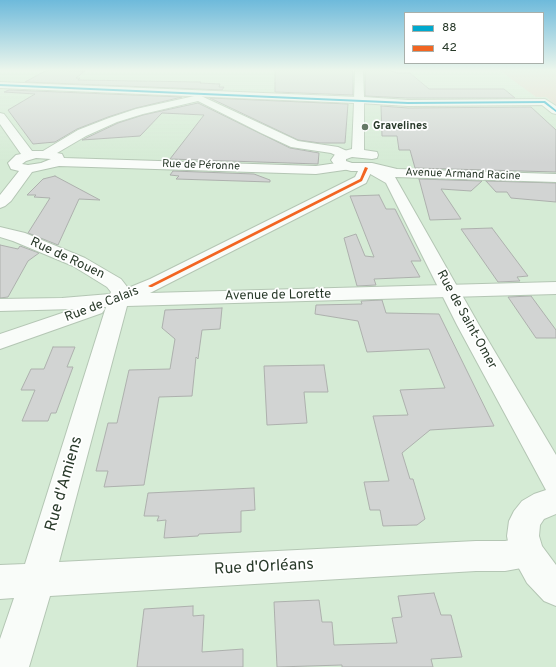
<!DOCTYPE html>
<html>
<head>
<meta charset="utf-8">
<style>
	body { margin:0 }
	#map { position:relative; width:556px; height:667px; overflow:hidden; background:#d5ebd5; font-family:Overpass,sans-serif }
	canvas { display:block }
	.legend { position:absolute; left:404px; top:12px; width:140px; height:52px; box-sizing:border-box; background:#fff; border:1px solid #a9b0aa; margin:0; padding:5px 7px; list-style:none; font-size:12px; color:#293a2a }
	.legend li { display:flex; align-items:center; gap:8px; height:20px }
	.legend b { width:20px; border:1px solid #a9b0aa }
</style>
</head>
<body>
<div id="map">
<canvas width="556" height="667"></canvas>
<ul class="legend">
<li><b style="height:5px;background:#00a9ce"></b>88</li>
<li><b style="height:5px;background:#f26522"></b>42</li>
</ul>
</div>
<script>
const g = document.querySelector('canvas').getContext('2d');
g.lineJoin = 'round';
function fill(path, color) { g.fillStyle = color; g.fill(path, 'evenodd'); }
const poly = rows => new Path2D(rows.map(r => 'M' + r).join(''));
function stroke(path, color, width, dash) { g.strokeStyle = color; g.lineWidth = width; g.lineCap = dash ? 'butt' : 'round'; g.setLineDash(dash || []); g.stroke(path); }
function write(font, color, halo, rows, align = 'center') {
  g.font = font + ' Overpass,sans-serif'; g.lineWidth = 3.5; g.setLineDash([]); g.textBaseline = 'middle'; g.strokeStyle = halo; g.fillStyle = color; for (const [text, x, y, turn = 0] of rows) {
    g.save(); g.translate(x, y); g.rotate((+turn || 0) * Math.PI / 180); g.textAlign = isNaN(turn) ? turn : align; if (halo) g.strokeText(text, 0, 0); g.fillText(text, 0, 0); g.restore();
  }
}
const green = poly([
	[499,70,556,70,556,105,546,97,536,97]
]);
const building = poly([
	[47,70,85,71,76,78,80,78,78,80,201,82,200,83,220,84,219,87,224,87,222,90,25,82,47,70],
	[275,70,353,70,353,95,275,92,275,70],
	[365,70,390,70,397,73,410,73,429,89,504,89,515,98,408,98,365,96,365,70],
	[9,90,182,97,136,108,108,117,77,129,55,142,33,144,8,110,35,94,4,92,9,90],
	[210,98,348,104,345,143,320,143,298,140,210,98],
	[198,103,290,148,319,153,318,164,170,159,204,115,162,113,140,136,82,140,118,123,143,115,198,103],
	[381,106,408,108,531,107,556,130,556,172,415,168,410,150,399,150,397,136,382,136,381,106],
	[173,171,254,174,270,180,270,182,176,179,179,176,170,175,173,171],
	[55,176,100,200,79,199,58,245,28,233,50,198,34,197,36,195,27,195,43,179,55,176],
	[419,179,482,181,471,191,441,189,461,219,430,220,419,179],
	[486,181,556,183,556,202,511,198,507,192,496,192,486,181],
	[379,195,386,209,395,209,421,261,411,261,420,277,374,279,376,285,357,286,344,238,356,234,365,256,374,257,350,196,379,195],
	[492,228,528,276,517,277,520,281,498,282,461,229,492,228],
	[0,245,18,249,20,246,39,253,28,261,8,297,0,298,0,245],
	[531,296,556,330,556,338,536,338,508,297,531,296],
	[382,300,386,313,439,314,494,426,430,430,402,453,410,479,413,479,425,519,417,525,383,526,380,510,370,510,364,482,389,481,373,416,408,415,400,390,445,388,429,349,367,352,358,321,315,314,316,305,362,304,361,301,382,300],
	[222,308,220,329,202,330,198,359,196,357,192,396,159,397,144,485,104,487,108,471,96,471,108,423,117,423,129,370,170,369,175,339,162,328,165,310,222,308],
	[53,347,75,347,67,367,73,367,56,413,51,413,48,421,22,421,35,390,21,390,31,369,44,369,53,347],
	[324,365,328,392,304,392,307,423,267,425,264,366,324,365],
	[254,488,255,510,241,511,241,532,199,534,198,536,164,538,166,520,157,521,159,516,144,516,148,493,254,488],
	[434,593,441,615,451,615,462,657,431,659,433,667,342,667,342,665,277,667,274,602,319,600,322,622,332,622,334,645,397,643,392,618,402,617,398,596,434,593],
	[193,606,193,616,204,615,202,652,243,649,243,667,137,667,144,609,193,606]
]);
const path = poly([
	[553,72,556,72]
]);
const street = poly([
	[355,70,363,70,364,97,408,100,545,99,556,106,556,114,552,113,542,105,408,106,359,103,354,100,355,70],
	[199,95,298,141,338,147,349,152,350,155,349,158,344,159,331,153,291,147,261,133,198,101,143,114,117,122,86,136,57,153,62,154,64,158,316,166,344,162,349,163,351,166,349,169,344,170,316,174,59,166,32,172,11,201,5,206,0,208,0,195,19,171,11,169,8,163,16,155,21,154,0,124,0,113,4,114,32,151,43,151,78,130,109,118,136,109,199,95],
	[36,158,51,159,41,163,28,165,22,164,26,161,36,158],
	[366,164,371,165,373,168,366,183,150,293,556,282,556,294,127,306,59,562,476,541,505,541,527,537,539,541,544,552,539,563,527,567,505,571,476,571,50,596,29,667,0,667,0,639,14,598,0,599,0,565,25,564,106,307,104,307,105,309,102,313,0,349,0,334,74,309,0,311,0,299,62,298,110,294,111,292,107,287,73,266,13,241,0,237,0,227,25,233,85,258,121,279,128,288,150,279,355,177,361,165,366,164]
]);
const secondary = poly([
	[0,82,359,97,364,100,364,150,377,152,378,155,377,158,372,159,352,157,346,159,346,161,352,163,372,163,397,169,556,174,556,182,395,177,479,325,556,455,556,514,544,519,540,525,539,536,542,546,556,565,556,606,544,601,527,583,510,552,507,536,509,521,514,511,522,501,534,494,546,490,457,325,386,183,365,171,351,171,336,167,331,160,336,153,352,149,354,103,0,88,0,82]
]);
const bus1 = poly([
	[0,84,408,102,545,101,556,110,556,112,544,103,408,104,0,86,0,84]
]);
const bus2 = poly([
	[365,167,368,168,362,181,152,287,150,287,148,286,360,179,365,167]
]);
const markers = [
	[365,127,4,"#657866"]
];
const farPoinames = [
	["Gravelines",373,127]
];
const farStreetnames = [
	["Rue de Péronne",201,166,2],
	["Avenue Armand Racine",463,175,2]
];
const streetNames = [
	["Rue de Rouen",67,259,25],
	["Avenue de Lorette",278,296,-1],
	["Rue de Calais",102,305,-21],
	["Rue de Saint-Omer",466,320,61]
];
const nearStreetnames = [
	["Rue d'Amiens",65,484,-74],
	["Rue d'Orléans",264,568,-3]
];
fill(green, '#e7d8cc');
fill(building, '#d2d4d3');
stroke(building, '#adb0ad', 1);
stroke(street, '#b4c6b4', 2);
stroke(secondary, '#b4c6b4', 2);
stroke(path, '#d8dfd8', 1, [2, 1]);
fill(street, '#f9fcf9');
fill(secondary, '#f9fcf9');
fill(bus1, '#00a9ce');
fill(bus2, '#f26522');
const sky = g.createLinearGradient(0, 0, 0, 163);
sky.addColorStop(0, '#6ebadb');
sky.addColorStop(0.43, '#ecf6ec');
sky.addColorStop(1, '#ecf6ec00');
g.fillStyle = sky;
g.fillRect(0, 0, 556, 163);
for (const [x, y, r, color] of markers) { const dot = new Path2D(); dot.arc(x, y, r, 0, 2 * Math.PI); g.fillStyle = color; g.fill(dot); stroke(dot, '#fff', 1.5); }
write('bold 11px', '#293a2a', '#fff', farPoinames, 'left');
write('11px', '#293a2a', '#fff', farStreetnames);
write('13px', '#293a2a', '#fff', streetNames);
write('16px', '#293a2a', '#fff', nearStreetnames);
</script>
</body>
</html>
